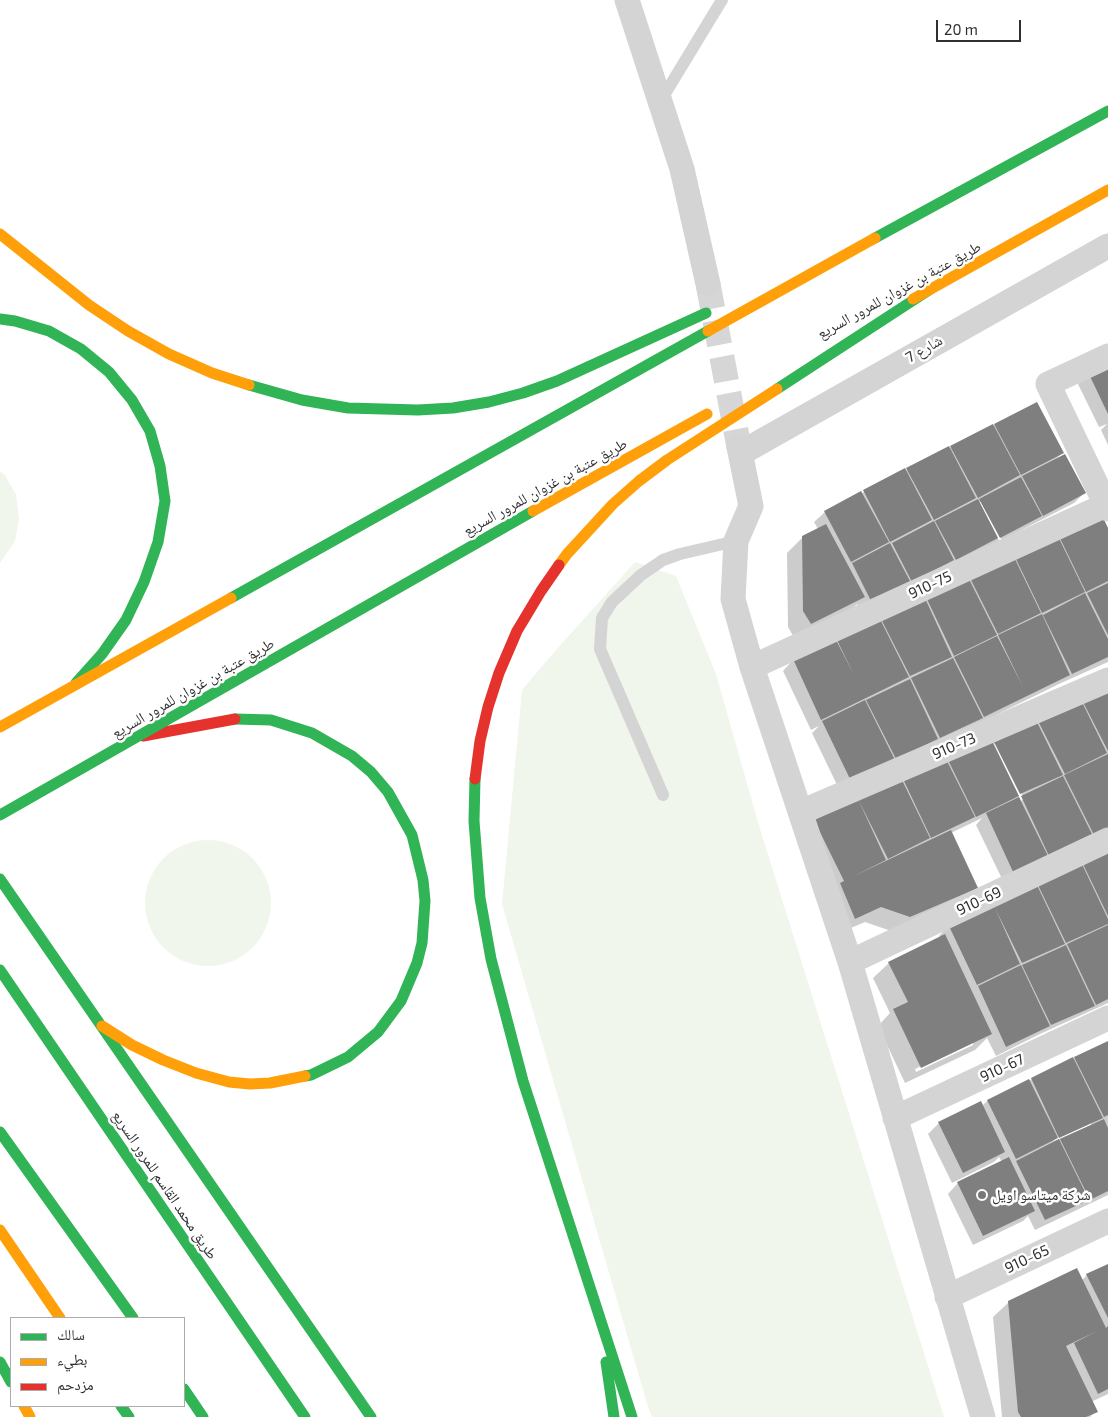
<!DOCTYPE html>
<html>
<head>
<meta charset="utf-8">
<style>
	body { margin:0 }
	#map { position:relative; width:1108px; height:1417px; overflow:hidden; background:#fff; font-family:"Exo 2","Noto Naskh Arabic",sans-serif }
	canvas { display:block }
	.legend { position:absolute; left:10px; top:1317px; width:175px; height:90px; box-sizing:border-box; background:#fff; border:1px solid #acacac; margin:0; padding:6px 9px; list-style:none; font-size:15px; color:#303030 }
	.legend li { display:flex; align-items:center; gap:10px; height:25px }
	.legend b { width:25px; border:1px solid #acacac }
	.scale { position:absolute; left:936px; top:20px; width:85px; height:22px; box-sizing:border-box; border:2px solid #303030; border-top:0; padding-left:6px; font-size:15px; line-height:18px; white-space:nowrap; color:#303030; -webkit-text-stroke:4px #fff; paint-order:stroke }
</style>
</head>
<body>
<div id="map">
<canvas width="1108" height="1417"></canvas>
<ul class="legend">
<li><b style="height:6px;background:#30b455"></b>سالك</li>
<li><b style="height:6px;background:#ff9f0a"></b>بطيء</li>
<li><b style="height:6px;background:#e5322d"></b>مزدحم</li>
</ul>
<div class="scale">20 m</div>
</div>
<script>
const g = document.querySelector('canvas').getContext('2d');
g.lineJoin = 'round';
function fill(path, color) { g.fillStyle = color; g.fill(path, 'evenodd'); }
const poly = rows => new Path2D(rows.map(r => 'M' + r).join(''));
function stroke(path, color, width, dash) { g.strokeStyle = color; g.lineWidth = width; g.lineCap = dash ? 'butt' : 'round'; g.setLineDash(dash || []); g.stroke(path); }
function write(font, color, halo, rows, align = 'center') {
  g.font = font + ' "Exo 2","Noto Naskh Arabic",sans-serif'; g.lineWidth = 5; g.setLineDash([]); g.textBaseline = 'middle'; g.strokeStyle = halo; g.fillStyle = color; for (const [text, x, y, turn = 0] of rows) {
    g.save(); g.translate(x, y); g.rotate((+turn || 0) * Math.PI / 180); g.textAlign = isNaN(turn) ? turn : align; if (halo) g.strokeText(text, 0, 0); g.fillText(text, 0, 0); g.restore();
  }
}
const green = poly([
	[0,471,5,475,16,495,19,519,15,541,0,563],
	[635,562,676,576,716,674,760,829,944,1417,652,1417,648,1407,502,904,522,690,556,650],
	'145 903a63 63 0 1 1 126 0a63 63 0 1 1-126 0Z'
]);
const shadow = poly([
	[1108,361,1108,445,1101,430,1107,424,1099,427,1077,382],
	[995,425,1062,453,1055,460,1084,493,1074,503,1002,540,982,502,979,502,1000,542,862,612,857,604,848,613,795,639,788,627,787,553,803,537,818,529,814,522,825,512],
	[1099,512,1108,530,1108,662,1061,683,840,791,812,733,819,726,811,730,783,671,793,660],
	[1108,692,1108,833,1004,883,976,825,982,818,951,833,977,888,961,903,894,932,865,922,839,933,815,821,904,780],
	[994,744,997,744,1024,799,1021,801],
	[1108,851,1108,1003,1040,1034,996,1056,987,1038,975,1050,905,1083,878,1026,890,1013,873,978,889,963,940,938,939,936,949,925],
	[973,1042,973,1045,916,1072,915,1069],
	[1108,1042,1108,1195,1035,1230,1028,1216,1023,1221,973,1245,948,1194,958,1183,1002,1162,999,1157,994,1162,952,1183,928,1134,939,1123,982,1106,987,1101],
	[1091,1122,1091,1125,1054,1141,1053,1139],
	[1108,1265,1108,1394,1091,1402,1096,1411,1090,1417,1002,1417,993,1317,1009,1302,1081,1281,1087,1275]
]);
const building = poly([
	[1108,360,1108,414,1087,370],
	[1037,402,1064,453,1021,475,994,424],
	[993,424,1020,475,978,498,950,446],
	[949,446,976,498,934,520,906,468],
	[1065,454,1086,493,1043,516,1022,476],
	[905,468,932,520,890,542,863,490],
	[1021,477,1042,516,1000,538,979,499],
	[861,491,889,542,851,562,824,511],
	[978,499,998,538,956,560,935,521],
	[1100,511,1108,528,1108,581,1086,592,1057,532],
	[934,521,954,560,912,582,892,543],
	[826,524,865,597,811,624,803,611,802,536],
	[1056,532,1085,592,1042,613,1013,553],
	[890,543,911,583,872,603,852,563],
	[1012,553,1041,613,998,634,968,574],
	[967,575,997,635,954,656,925,595],
	[1108,583,1108,635,1087,593],
	[1085,593,1108,639,1108,657,1072,674,1043,615],
	[924,596,952,657,910,676,880,617],
	[1042,614,1070,675,984,717,954,657,997,636,1023,687,998,635],
	[879,617,909,677,821,720,793,659,835,638,854,675,836,638],
	[953,658,983,718,940,738,911,678],
	[910,679,938,739,896,759,866,700],
	[1108,691,1108,751,1083,702],
	[865,700,895,760,851,781,822,721],
	[1082,702,1107,753,1065,774,1038,721],
	[1037,722,1063,775,1020,794,993,740],
	[992,741,1019,796,976,817,948,760],
	[1108,754,1108,828,1094,835,1064,775],
	[947,761,975,817,931,838,903,779],
	[1063,776,1093,836,1049,856,1021,796],
	[902,780,930,838,888,859,858,799],
	[1019,797,1049,858,1014,874,986,813],
	[858,799,886,860,854,876,951,830,978,888,910,917,881,907,855,919,840,883,844,881,814,820],
	[1108,849,1108,916,1082,862],
	[1081,862,1108,919,1108,924,1066,943,1037,883],
	[1036,883,1065,944,1022,963,995,908,1020,964,977,985,948,924],
	[1108,925,1108,999,1096,1005,1067,944],
	[945,934,992,1034,921,1068,893,1009,908,1002,888,962],
	[1066,945,1095,1006,1051,1025,1022,965],
	[1021,965,1050,1026,1006,1047,978,986],
	[1108,1041,1108,1115,1104,1117,1074,1057],
	[1073,1057,1103,1118,1059,1138,1031,1078],
	[1029,1079,1058,1138,1016,1159,987,1100],
	[981,1101,1005,1152,963,1173,938,1122],
	[1104,1119,1108,1128,1108,1191,1090,1200,1060,1139],
	[1059,1139,1089,1200,1045,1220,1016,1161],
	[1009,1157,1035,1211,983,1236,957,1182],
	[1108,1264,1108,1318,1086,1274],
	[1077,1268,1106,1328,1108,1326,1108,1389,1098,1394,1074,1343,1097,1331,1066,1346,1098,1412,1086,1417,1021,1417,1018,1412,1008,1301]
]);
const streetTunnel = poly([
	[708,284,739,447]
]);
const lane = poly([
	[660,102,722,0],
	[663,795,600,649,602,618,612,602,641,575,663,560,680,554,736,541]
]);
const street = poly([
	[627,0,682,169,708,284],
	[1108,356,1048,384,1108,509],
	[739,447,751,506,736,541,733,599,752,667,850,962,983,1417],
	[741,453,1108,246],
	[752,667,1108,504],
	[801,812,1108,680],
	[850,962,1108,840],
	[895,1118,1108,1018],
	[947,1297,1108,1221]
]);
const fast = poly([
	[0,319,15,321,49,331,81,349,109,372,132,400,150,431,160,466,165,501,158,542,144,582,126,620,102,654,76,683],
	[235,719,271,720,312,733,352,756,371,772,388,792,412,835,423,880,425,901,422,943,417,963,401,1001,378,1032,348,1057,311,1075,305,1076],
	[0,879,371,1417],
	[0,970,305,1417],
	[0,1132,133,1318],
	[0,1362,11,1382],
	[606,1362,614,1417],
	[184,1389,203,1417],
	[121,1406,129,1417]
]);
const slow = poly([
	[102,1026,132,1045,163,1060,196,1073,229,1082,250,1084,270,1083,305,1076],
	[0,1230,60,1318],
	[24,1406,30,1417]
]);
const jam = poly([
	[143,736,235,719]
]);
const fastBridge = poly([
	[875,238,1108,111],
	[249,385,302,400,348,408,418,410,453,408,489,402,523,393,557,381,706,313],
	[777,389,929,290],
	[231,598,708,331],
	[475,779,474,821,480,898,491,959,523,1081,632,1417],
	[0,815,533,511]
]);
const slowBridge = poly([
	[0,234,89,305,128,331,169,354,212,373,249,385],
	[913,299,1108,190],
	[708,331,875,238],
	[533,511,707,414],
	[559,565,567,554,613,504,639,481,667,460,777,389],
	[0,727,231,598]
]);
const jamBridge = poly([
	[475,779,480,741,488,707,499,673,517,631,541,591,559,565]
]);
const markers = [
	[982,1195,5,"#787878"]
];
const streetNames = [
	["طريق عتبة بن غزوان للمرور السريع",899,290,-29],
	["شارع 7",924,349,-30],
	["طريق عتبة بن غزوان للمرور السريع",545,487,-29],
	["910-75",930,585,-25],
	["طريق عتبة بن غزوان للمرور السريع",193,688,-30],
	["910-73",954,746,-23],
	["910-69",979,901,-25],
	["910-67",1002,1068,-25],
	["طريق محمد القاسم للمرور السريع",165,1185,56],
	["910-65",1027,1259,-25]
];
const poiNames = [
	["شركة ميتاسو اويل",992,1195]
];
fill(green, '#f1f6ec');
fill(shadow, '#0003');
fill(building, '#7f7f7f');
stroke(streetTunnel, '#d6d6d6', 25, [25, 12]);
stroke(lane, '#d4d4d4', 12);
stroke(street, '#d4d4d4', 25);
stroke(fast, '#30b455', 11);
stroke(slow, '#ff9f0a', 11);
stroke(jam, '#e5322d', 11);
stroke(fastBridge, '#30b455', 11);
stroke(slowBridge, '#ff9f0a', 11);
stroke(jamBridge, '#e5322d', 11);
for (const [x, y, r, color] of markers) { const dot = new Path2D(); dot.arc(x, y, r, 0, 2 * Math.PI); g.fillStyle = color; g.fill(dot); stroke(dot, '#fff', 2); }
write('15px', '#303030', '#fff', streetNames);
write('15px', '#303030', '#fff', poiNames, 'left');
</script>
</body>
</html>
